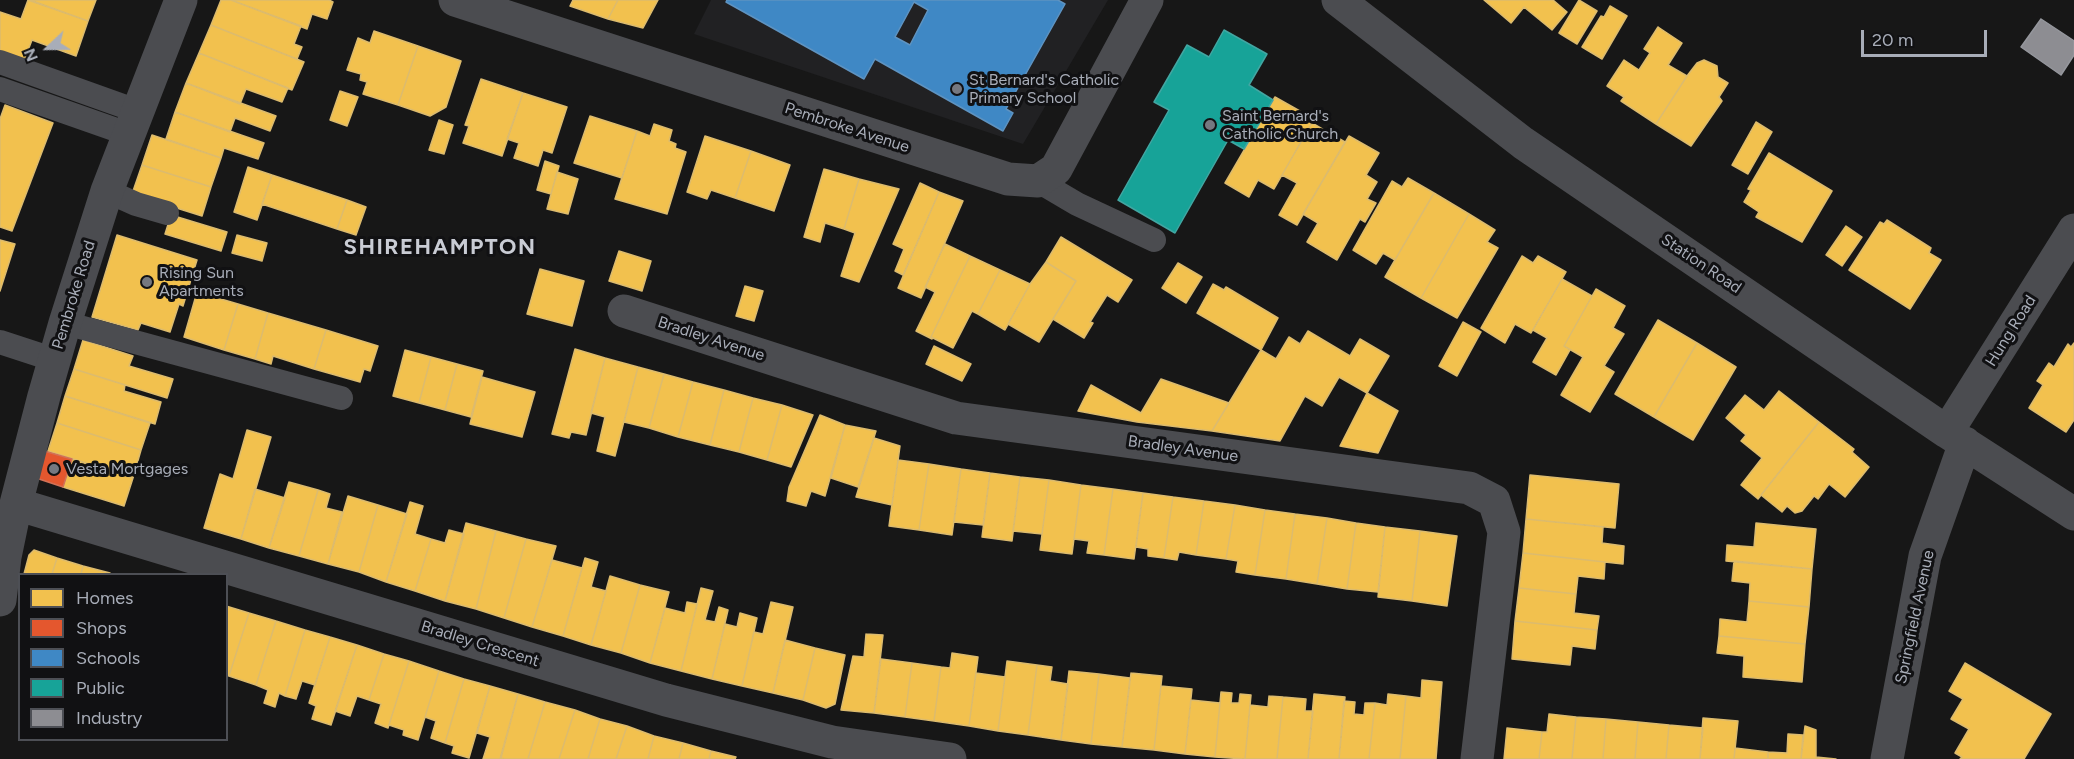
<!DOCTYPE html>
<html>
<head>
<meta charset="utf-8">
<style>
	body { margin:0 }
	#map { position:relative; width:2074px; height:759px; overflow:hidden; background:#171717; font-family:Figtree,sans-serif }
	canvas { display:block }
	.legend { position:absolute; left:18px; top:573px; width:210px; height:168px; box-sizing:border-box; background:#111113; border:2px solid #4d4f55; margin:0; padding:8px 10px; list-style:none; font-size:18px; color:#a8adb8 }
	.legend li { display:flex; align-items:center; gap:12px; height:30px }
	.legend b { width:30px; border:2px solid #4d4f55 }
	.north { position:absolute; left:18px; top:18px; width:60px; height:60px; -webkit-text-stroke:4px #111113; paint-order:stroke; rotate:248deg; font-size:16px; font-weight:700; line-height:24px; text-align:center; color:#a8adb8 }
	.north::after { content:''; display:block; margin:auto; width:21px; height:27px; background:#a8adb8; clip-path:polygon(50% 0,100% 100%,50% 72%,0 100%) }
	.scale { position:absolute; left:1861px; top:30px; width:126px; height:27px; box-sizing:border-box; border:3px solid #a8adb8; border-top:0; padding-left:8px; font-size:18px; line-height:21px; white-space:nowrap; color:#a8adb8; -webkit-text-stroke:4px #111113; paint-order:stroke }
</style>
</head>
<body>
<div id="map">
<canvas width="2074" height="759"></canvas>
<ul class="legend">
<li><b style="height:16px;background:#f2c14e"></b>Homes</li>
<li><b style="height:16px;background:#e4572e"></b>Shops</li>
<li><b style="height:16px;background:#3f88c5"></b>Schools</li>
<li><b style="height:16px;background:#17a398"></b>Public</li>
<li><b style="height:16px;background:#8d8d92"></b>Industry</li>
</ul>
<div class="north">N</div>
<div class="scale">20 m</div>
</div>
<script>
const g = document.querySelector('canvas').getContext('2d');
g.lineJoin = 'round';
function fill(path, color) { g.fillStyle = color; g.fill(path, 'evenodd'); }
const poly = rows => new Path2D(rows.map(r => 'M' + r).join(''));
function stroke(path, color, width, dash) { g.strokeStyle = color; g.lineWidth = width; g.lineCap = dash ? 'butt' : 'round'; g.setLineDash(dash || []); g.stroke(path); }
function write(font, color, halo, rows, align = 'center') {
  g.font = font + ' Figtree,sans-serif'; g.lineWidth = 6; g.setLineDash([]); g.textBaseline = 'middle'; g.strokeStyle = halo; g.fillStyle = color; for (const [text, x, y, turn = 0] of rows) {
    g.save(); g.translate(x, y); g.rotate((+turn || 0) * Math.PI / 180); g.textAlign = isNaN(turn) ? turn : align; if (halo) g.strokeText(text, 0, 0); g.fillText(text, 0, 0); g.restore();
  }
}
const built = poly([
	[711,0,1108,0,1023,144,694,34]
]);
const homes = poly([
	[28,0,88,21,76,56,32,40,24,61,0,52,0,12,21,19,28,0],
	[30,0,96,0,88,21,30,0],
	[221,0,231,0,301,26,294,44,302,47,297,59,211,25,221,0],
	[231,0,329,0,333,2,327,19,312,14,307,29,231,0],
	[573,0,618,0,608,19,570,6,573,0],
	[618,0,658,0,643,28,608,19,618,0],
	[1484,0,1553,0,1567,12,1552,30,1524,7,1511,23,1484,0],
	[1579,0,1597,11,1577,44,1559,33,1579,0],
	[1610,6,1627,16,1602,59,1582,47,1601,16,1604,17,1610,6],
	[211,25,304,62,292,90,199,53,211,25],
	[1658,27,1682,43,1668,65,1687,76,1656,124,1621,101,1624,97,1607,86,1624,60,1639,70,1650,53,1644,49,1658,27],
	[374,31,418,46,398,105,363,94,367,82,360,80,361,74,347,70,358,38,370,43,374,31],
	[418,46,461,61,446,107,430,116,398,105,418,46],
	[199,53,288,88,282,102,246,89,240,104,186,83,199,53],
	[1704,60,1717,66,1718,77,1728,83,1719,97,1722,101,1691,146,1656,124,1687,76,1697,63,1704,60],
	[481,79,523,93,502,156,463,143,469,126,465,125,481,79],
	[186,83,276,116,270,131,235,118,230,132,175,112,186,83],
	[340,91,358,97,347,126,330,120,340,91],
	[523,93,567,107,552,153,543,150,538,166,514,158,519,143,507,139,523,93],
	[1275,97,1314,119,1274,189,1258,180,1249,197,1225,183,1275,97],
	[5,105,53,123,12,231,0,227,0,119,5,105],
	[175,112,264,143,258,159,224,148,221,158,166,139,175,112],
	[590,116,637,131,622,178,574,163,590,116],
	[439,120,453,125,444,154,429,150,439,120],
	[1756,122,1772,132,1748,174,1732,165,1756,122],
	[1312,123,1345,142,1297,225,1279,215,1297,183,1282,175,1312,123],
	[654,124,672,130,669,141,676,144,675,148,686,152,667,214,615,199,637,131,650,136,654,124],
	[152,135,221,158,211,187,142,165,152,135],
	[705,136,751,151,735,198,711,190,707,199,687,192,705,136],
	[1349,136,1379,153,1366,175,1377,182,1367,199,1376,203,1365,222,1360,219,1337,260,1307,242,1318,223,1303,214,1349,136],
	[751,151,790,165,774,211,735,198,751,151],
	[1769,153,1832,191,1802,242,1756,217,1759,212,1744,202,1751,190,1748,189,1769,153],
	[545,161,559,166,551,194,537,190,545,161],
	[142,165,211,187,202,216,132,194,142,165],
	[248,167,272,175,257,220,234,212,248,167],
	[824,169,859,179,844,229,825,223,820,242,804,237,824,169],
	[557,172,578,179,568,214,547,209,557,172],
	[272,175,347,200,337,229,262,204,272,175],
	[1408,178,1434,193,1395,260,1383,253,1376,264,1353,250,1392,181,1402,187,1408,178],
	[859,179,899,189,859,282,841,276,855,233,844,229,859,179],
	[920,183,939,192,903,275,895,271,904,249,893,244,920,183],
	[939,192,963,201,921,298,898,288,939,192],
	[1434,193,1469,214,1421,298,1385,277,1434,193],
	[347,200,366,207,356,235,337,229,347,200],
	[1469,214,1495,230,1487,242,1498,248,1457,318,1421,298,1469,214],
	[171,215,227,232,221,251,165,234,171,215],
	[1887,220,1931,248,1929,253,1941,260,1910,309,1849,270,1880,222,1884,224,1887,220],
	[1846,226,1862,237,1842,266,1826,255,1846,226],
	[117,235,197,260,183,306,179,304,170,332,141,323,138,330,92,317,117,235],
	[237,235,267,243,262,261,232,253,237,235],
	[1061,237,1132,280,1118,302,1107,295,1090,322,1093,323,1084,338,1053,319,1076,281,1046,262,1061,237],
	[0,240,15,244,0,291,0,240],
	[945,244,970,256,931,337,932,339,916,331,935,292,925,287,945,244],
	[619,251,651,261,642,291,609,281,619,251],
	[970,256,1000,270,978,314,972,311,953,348,931,337,970,256],
	[1522,256,1533,263,1538,256,1566,272,1531,333,1515,324,1505,343,1481,328,1522,256],
	[1046,262,1076,281,1039,342,1008,324,1030,284,1046,262],
	[1178,263,1202,277,1186,303,1162,288,1178,263],
	[540,269,584,281,572,326,527,314,540,269],
	[1000,270,1030,284,1005,330,978,314,1000,270],
	[1562,279,1592,296,1564,346,1570,350,1556,375,1533,362,1547,338,1533,330,1562,279],
	[1213,284,1224,290,1226,287,1278,318,1261,350,1197,313,1213,284],
	[745,286,763,291,754,321,736,316,745,286],
	[1596,289,1625,306,1613,328,1624,334,1604,366,1614,372,1590,412,1561,395,1583,357,1564,346,1596,289],
	[197,292,238,304,224,350,184,337,197,292],
	[238,304,268,313,255,359,224,350,238,304],
	[268,313,326,330,314,369,273,356,271,364,255,359,268,313],
	[1658,320,1697,343,1654,417,1615,394,1658,320],
	[1463,322,1481,332,1457,376,1439,366,1463,322],
	[326,330,378,346,370,371,364,369,360,382,314,369,326,330],
	[1308,331,1350,356,1360,339,1389,356,1367,393,1339,377,1322,406,1305,396,1280,441,1212,431,1261,350,1276,359,1289,337,1300,344,1308,331],
	[83,340,133,356,129,366,173,379,167,398,74,369,83,340],
	[1697,343,1736,367,1693,440,1654,417,1697,343],
	[2074,343,2074,420,2066,432,2029,408,2043,385,2037,381,2049,363,2054,367,2068,344,2071,347,2074,343],
	[934,346,971,364,962,381,926,364,934,346],
	[575,349,605,358,586,435,571,432,569,438,552,434,575,349],
	[405,350,431,357,419,403,393,396,405,350],
	[431,357,457,364,445,410,419,403,431,357],
	[605,358,638,367,615,456,597,451,605,417,591,413,605,358],
	[457,364,483,371,471,417,445,410,457,364],
	[638,367,664,374,649,428,624,422,638,367],
	[74,369,125,385,124,391,161,402,155,424,65,396,74,369],
	[664,374,693,382,678,437,649,428,664,374],
	[482,377,535,392,522,437,470,424,482,377],
	[1161,379,1229,403,1212,431,1137,422,1078,411,1091,385,1141,413,1161,379],
	[693,382,724,390,710,445,678,437,693,382],
	[724,390,753,398,739,452,710,445,724,390],
	[1779,391,1819,422,1758,499,1741,485,1762,458,1741,441,1746,435,1726,418,1745,395,1764,410,1779,391],
	[1367,393,1398,411,1378,453,1340,446,1367,393],
	[65,396,150,423,141,450,57,423,65,396],
	[753,398,782,405,767,460,739,452,753,398],
	[782,405,813,415,791,467,767,460,782,405],
	[820,415,845,425,825,496,811,491,806,506,787,501,789,487,820,415],
	[1819,422,1854,449,1852,452,1869,467,1845,497,1829,484,1818,499,1814,496,1802,511,1795,513,1787,506,1782,512,1761,495,1819,422],
	[57,423,141,450,133,478,48,451,57,423],
	[845,425,876,431,858,487,831,478,845,425],
	[247,430,271,437,241,539,204,528,220,474,233,479,247,430],
	[874,438,900,446,892,505,856,497,874,438],
	[72,459,133,478,124,506,63,487,72,459],
	[898,460,929,464,919,530,889,526,898,460],
	[929,464,961,469,952,535,919,530,929,464],
	[961,469,990,473,983,525,954,522,961,469],
	[990,473,1020,477,1012,541,982,537,990,473],
	[1530,475,1619,484,1615,528,1526,519,1530,475],
	[1020,477,1049,480,1042,534,1013,531,1020,477],
	[1049,480,1081,485,1072,554,1040,550,1049,480],
	[289,482,318,490,299,556,269,548,289,482],
	[1081,485,1113,489,1104,555,1087,553,1089,541,1074,539,1081,485],
	[255,489,285,498,269,548,241,539,255,489],
	[1113,489,1143,493,1134,559,1104,555,1113,489],
	[318,490,330,494,326,508,342,512,328,564,299,556,318,490],
	[1143,493,1173,497,1164,558,1148,556,1148,549,1136,547,1143,493],
	[348,496,378,505,359,572,328,564,348,496],
	[1173,497,1204,501,1196,555,1179,552,1177,560,1164,558,1173,497],
	[1204,501,1235,505,1226,559,1196,555,1204,501],
	[410,502,423,506,415,534,431,539,415,591,386,582,410,502],
	[378,505,407,514,386,582,359,572,378,505],
	[1235,505,1265,510,1255,575,1236,572,1238,561,1226,559,1235,505],
	[1265,510,1295,514,1286,579,1255,575,1265,510],
	[1295,514,1327,518,1317,584,1286,579,1295,514],
	[1327,518,1356,523,1347,589,1317,584,1327,518],
	[1526,519,1603,527,1602,543,1624,546,1623,564,1523,553,1526,519],
	[466,523,496,531,476,609,445,601,466,523],
	[1356,523,1385,527,1378,592,1347,589,1356,523],
	[1756,523,1816,529,1812,569,1726,561,1727,545,1754,547,1756,523],
	[1385,527,1420,531,1412,601,1378,597,1385,527],
	[449,530,464,534,445,601,415,591,431,539,445,543,449,530],
	[496,531,526,539,504,618,476,609,496,531],
	[1420,531,1457,536,1447,606,1412,601,1420,531],
	[526,539,556,546,532,627,504,618,526,539],
	[34,550,57,558,52,574,24,574,29,555,34,550],
	[1523,553,1605,562,1604,579,1578,576,1576,594,1519,588,1523,553],
	[57,558,83,566,81,574,52,574,57,558],
	[585,558,598,562,591,587,606,591,591,645,563,636,585,558],
	[552,560,582,568,563,636,532,627,552,560],
	[1734,561,1812,569,1809,607,1749,601,1750,583,1732,581,1734,561],
	[83,566,110,573,110,574,81,574,83,566],
	[610,576,640,585,621,653,591,645,610,576],
	[640,585,669,592,650,663,621,653,640,585],
	[701,588,713,591,705,620,715,622,719,607,728,610,712,679,681,671,701,588],
	[1519,588,1576,594,1574,613,1599,616,1597,630,1515,621,1519,588],
	[1749,601,1809,607,1805,644,1719,636,1720,619,1747,622,1749,601],
	[687,602,697,604,681,671,650,663,665,608,685,613,687,602],
	[771,602,793,607,773,693,742,686,754,632,763,634,771,602],
	[226,606,249,613,229,676,226,675,226,606],
	[249,613,276,621,256,685,229,676,249,613],
	[740,613,757,618,742,686,712,679,725,624,737,627,740,613],
	[276,621,305,630,285,696,279,693,275,707,264,703,268,690,256,685,276,621],
	[1515,621,1597,630,1595,649,1572,646,1570,665,1512,659,1515,621],
	[305,630,330,637,315,685,302,681,296,699,285,696,305,630],
	[866,634,883,635,874,713,841,710,853,656,864,657,866,634],
	[1719,636,1805,644,1802,682,1743,677,1744,656,1717,653,1719,636],
	[330,637,357,645,331,725,312,719,316,706,309,703,330,637],
	[785,640,815,648,803,700,773,693,785,640],
	[357,645,384,654,369,700,357,696,350,716,335,711,357,645],
	[815,648,845,655,835,704,826,708,803,700,815,648],
	[952,653,978,657,969,726,934,721,941,667,950,668,952,653],
	[384,654,409,661,388,728,375,723,381,704,369,700,384,654],
	[881,659,912,663,905,717,874,713,881,659],
	[409,661,439,671,418,740,403,735,404,730,389,725,409,661],
	[1007,661,1037,665,1028,735,998,731,1007,661],
	[912,663,941,667,934,721,905,717,912,663],
	[1965,663,2051,714,2024,759,1960,759,1962,757,1955,753,1969,729,1951,719,1963,699,1949,691,1965,663],
	[1037,665,1052,667,1050,681,1068,684,1061,740,1028,735,1037,665],
	[439,671,464,679,445,743,431,738,436,721,425,717,439,671],
	[1069,671,1099,674,1091,744,1061,740,1069,671],
	[976,673,1005,677,998,731,969,726,976,673],
	[1131,673,1162,676,1154,750,1122,747,1131,673],
	[1099,674,1130,678,1122,747,1091,744,1099,674],
	[464,679,490,686,469,758,452,753,454,746,445,743,464,679],
	[1422,680,1442,682,1436,759,1400,759,1406,696,1421,698,1422,680],
	[490,686,518,694,500,759,483,759,490,737,477,733,490,686],
	[1161,686,1192,689,1185,754,1154,750,1161,686],
	[1221,692,1232,693,1231,703,1239,703,1240,694,1251,695,1245,759,1215,757,1221,692],
	[518,694,545,702,528,759,504,759,501,758,518,694],
	[1314,694,1345,697,1339,759,1308,759,1314,694],
	[1388,694,1406,696,1400,759,1369,759,1375,703,1387,705,1388,694],
	[1269,696,1283,697,1277,759,1245,759,1250,705,1268,707,1269,696],
	[1283,697,1306,699,1305,711,1313,711,1308,759,1277,759,1283,697],
	[1191,700,1220,703,1215,757,1185,754,1191,700],
	[1344,701,1355,702,1354,714,1364,715,1365,703,1375,703,1369,759,1339,759,1344,701],
	[545,702,575,710,559,759,528,759,545,702],
	[575,710,600,719,588,759,559,759,575,710],
	[1549,714,1576,717,1572,759,1539,759,1542,732,1547,732,1549,714],
	[1576,717,1606,719,1603,759,1572,759,1576,717],
	[1703,718,1738,721,1734,759,1700,759,1703,718],
	[600,719,627,726,616,759,588,759,600,719],
	[1606,719,1638,722,1635,759,1603,759,1606,719],
	[1638,722,1669,725,1666,759,1635,759,1638,722],
	[1669,725,1703,728,1700,759,1666,759,1669,725],
	[627,726,654,736,648,759,616,759,627,726],
	[1805,726,1816,730,1816,757,1836,759,1801,759,1805,726],
	[1507,728,1542,732,1539,759,1504,759,1507,728],
	[1788,734,1803,735,1801,759,1768,759,1768,752,1787,753,1788,734],
	[654,736,683,743,679,759,648,759,654,736],
	[683,743,711,751,709,759,679,759,683,743],
	[1735,748,1768,752,1768,759,1734,759,1735,748],
	[711,751,736,757,735,759,709,759,711,751]
]);
const shops = poly([
	[44,451,72,459,63,487,36,478,44,451]
]);
const schools = poly([
	[727,0,1058,0,1065,4,1006,109,1013,113,1003,131,875,59,864,79,726,2,727,0],
	[914,2,928,10,910,45,895,37,914,2]
]);
const public = poly([
	[1224,30,1267,54,1249,85,1273,100,1244,149,1228,140,1175,233,1118,200,1169,110,1154,102,1187,45,1209,57,1224,30]
]);
const industry = poly([
	[2041,19,2074,41,2074,55,2061,75,2021,47,2041,19]
]);
const service = poly([
	[0,62,137,111],
	[0,89,128,134],
	[1038,181,1077,204,1154,240],
	[107,191,136,204,167,213],
	[65,323,341,398],
	[0,342,55,360]
]);
const minor = poly([
	[455,0,1008,179,1038,181,1056,169,1147,0],
	[1338,0,1523,143,1947,432,2074,514],
	[624,311,956,418,1469,488,1494,501,1504,532,1477,759],
	[1947,432,2074,230],
	[16,504,666,700,832,742,950,759],
	[0,600,5,557,16,504,44,396,65,323,107,191,181,0],
	[1887,759,1925,556,1965,443]
]);
const markers = [
	[957,89,6,"#757880"],
	[1210,125,6,"#757880"],
	[147,282,6,"#757880"],
	[54,469,6,"#757880"]
];
const poiNames = [
	["St Bernard's Catholic",969,80],
	["Primary School",969,98],
	["Saint Bernard's",1222,116],
	["Catholic Church",1222,134],
	["Rising Sun",159,273],
	["Apartments",159,291],
	["Vesta Mortgages",66,469]
];
const streetNames = [
	["Pembroke Avenue",847,128,18],
	["Station Road",1701,264,34],
	["Pembroke Road",74,295,-73],
	["Hung Road",2011,331,-58],
	["Bradley Avenue",711,339,18],
	["Bradley Avenue",1183,449,8],
	["Springfield Avenue",1915,617,-78],
	["Bradley Crescent",480,644,17]
];
const districtNames = [
	["SHIREHAMPTON",440,248]
];
fill(built, '#212123');
fill(homes, '#f2c14e');
stroke(homes, '#dcbb6e', 1.5);
fill(shops, '#e4572e');
stroke(shops, '#d27157', 1.5);
fill(schools, '#3f88c5');
stroke(schools, '#5e93c1', 1.5);
fill(public, '#17a398');
stroke(public, '#42a6a2', 1.5);
fill(industry, '#8d8d92');
stroke(industry, '#95979d', 1.5);
stroke(service, '#4b4c50', 24);
stroke(minor, '#4b4c50', 33);
for (const [x, y, r, color] of markers) { const dot = new Path2D(); dot.arc(x, y, r, 0, 2 * Math.PI); g.fillStyle = color; g.fill(dot); stroke(dot, '#111113', 2); }
write('16px', '#a8adb8', '#111113', poiNames, 'left');
write('16px', '#a8adb8', '#111113', streetNames);
g.letterSpacing = '1.5px';
write('bold 22px', '#c9ccd4', '#111113', districtNames);
g.letterSpacing = '0px';
</script>
</body>
</html>
